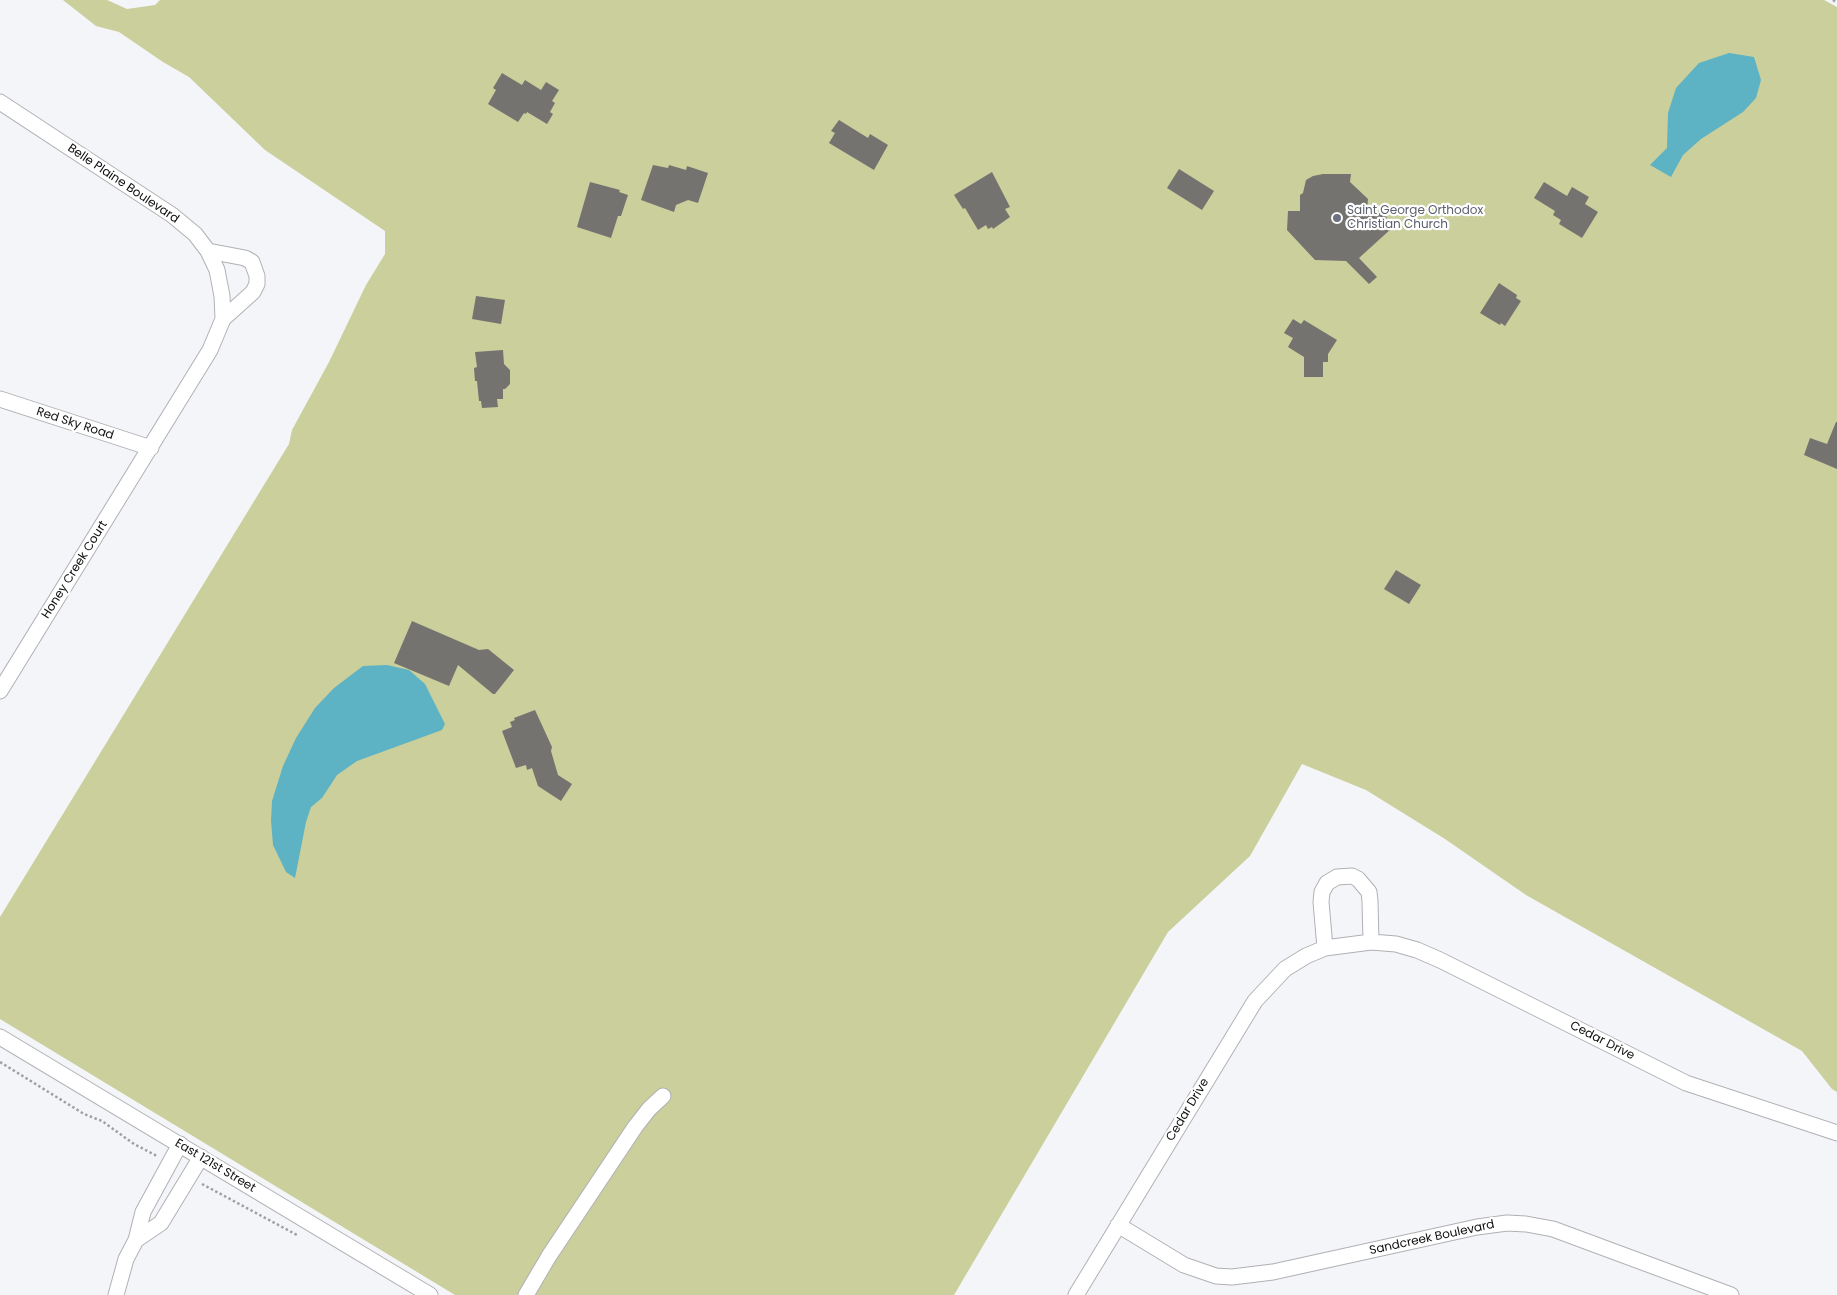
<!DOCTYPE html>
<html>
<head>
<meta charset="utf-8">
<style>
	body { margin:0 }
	canvas { display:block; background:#f4f5f9 }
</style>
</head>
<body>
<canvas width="1837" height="1295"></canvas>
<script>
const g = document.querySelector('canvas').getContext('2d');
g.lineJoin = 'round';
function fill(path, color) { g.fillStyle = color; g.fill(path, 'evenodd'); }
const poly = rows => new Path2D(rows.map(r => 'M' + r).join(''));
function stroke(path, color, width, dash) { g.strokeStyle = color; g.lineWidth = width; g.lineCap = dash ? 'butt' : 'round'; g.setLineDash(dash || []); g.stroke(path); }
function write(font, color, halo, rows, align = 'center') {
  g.font = font + ' Poppins,sans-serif'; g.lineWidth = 4.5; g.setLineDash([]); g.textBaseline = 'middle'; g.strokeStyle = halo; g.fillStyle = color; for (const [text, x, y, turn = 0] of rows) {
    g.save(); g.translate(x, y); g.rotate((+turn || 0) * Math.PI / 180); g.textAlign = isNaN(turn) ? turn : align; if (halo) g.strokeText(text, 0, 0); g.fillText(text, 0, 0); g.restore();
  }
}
const green = poly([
	[63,0,107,0,127,9,155,5,160,0,1824,0,1837,7,1837,1092,1832,1089,1802,1051,1526,895,1445,839,1366,790,1302,764,1250,856,1168,932,954,1295,455,1295,0,1019,0,917,289,444,292,430,329,362,366,285,385,254,385,231,265,150,189,77,163,62,119,32,96,26]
]);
const water = poly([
	[1729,53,1754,57,1761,80,1756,98,1743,112,1701,139,1683,155,1671,177,1650,165,1667,148,1668,113,1676,88,1699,63],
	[387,665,409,670,425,684,445,724,442,730,357,761,337,775,322,798,311,807,306,822,295,878,286,872,273,845,271,821,272,801,283,766,296,738,315,708,334,688,363,666]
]);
const building = poly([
	[502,73,522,85,525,80,541,90,546,82,559,90,552,101,555,103,550,112,553,114,547,124,527,112,526,114,524,113,518,122,488,104,496,90,493,88],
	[839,120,868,138,870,134,888,145,874,170,829,143,835,133,831,131],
	[653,165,668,168,669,165,686,170,687,166,708,173,698,203,688,200,676,205,674,212,641,200],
	[1179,169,1214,191,1202,210,1167,188],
	[992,172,1010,207,1005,209,1010,217,993,229,992,227,988,229,986,225,978,230,965,208,963,209,954,195],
	[1323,174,1351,174,1350,182,1368,199,1367,210,1387,212,1386,223,1392,228,1359,258,1377,277,1369,284,1346,261,1315,260,1287,230,1288,211,1300,211,1300,195,1303,193,1306,180,1313,176],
	[590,182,620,190,619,192,628,195,621,216,618,216,611,238,577,227],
	[1544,182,1567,196,1572,187,1589,197,1585,204,1598,212,1582,238,1559,224,1561,220,1553,215,1555,211,1534,198],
	[1499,283,1517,295,1516,298,1521,301,1505,326,1501,323,1500,325,1480,313],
	[476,296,505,300,501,324,472,319],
	[1293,319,1301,324,1304,320,1337,340,1328,354,1328,362,1323,362,1323,377,1304,377,1304,357,1288,347,1293,338,1284,333],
	[503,350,504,364,510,370,510,384,505,389,503,389,503,399,497,399,498,407,482,408,481,401,479,401,477,381,475,381,474,368,477,367,475,352],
	[1836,422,1837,422,1837,469,1804,455,1810,438,1827,444],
	[1396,570,1421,585,1409,604,1384,589],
	[412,621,479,650,488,649,514,670,495,694,493,694,458,665,449,686,394,663],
	[535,710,552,747,551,751,558,775,572,784,561,801,538,786,532,768,527,770,526,765,516,768,502,731,512,727,510,722,515,720,514,718]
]);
const path = poly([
	[1833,0,1837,3],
	[0,1062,84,1114,102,1121,134,1144,157,1156],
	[202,1184,297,1235]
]);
const minor = poly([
	[0,102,172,215,195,234,208,251,217,270,222,296,223,319,210,350,0,691],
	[208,251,245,258,252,262,257,276,257,284,253,292,223,319],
	[0,399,151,448],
	[1325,948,1321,902,1322,892,1327,883,1337,877,1352,876,1358,879,1369,892,1370,901,1371,942],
	[0,1037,430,1295],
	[1118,1225,1184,1265,1216,1276,1232,1277,1273,1272,1477,1227,1507,1223,1526,1224,1553,1229,1731,1295],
	[136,1240,161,1223,201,1157],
	[116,1295,126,1259,136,1240,143,1212,180,1144],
	[526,1295,549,1256,635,1127,649,1109,663,1096],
	[1076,1295,1255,1001,1285,969,1306,956,1325,948,1371,942,1396,944,1417,950,1440,960,1686,1083,1837,1133]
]);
const markers = [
	[1337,218,5,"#6b7280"]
];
const streetNames = [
	["Belle Plaine Boulevard",123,184,34],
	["Red Sky Road",75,424,18],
	["Honey Creek Court",75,570,-58],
	["Cedar Drive",1602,1041,27],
	["Cedar Drive",1188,1110,-59],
	["East 121st Street",215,1166,31],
	["Sandcreek Boulevard",1432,1238,-12]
];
const worshipNames = [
	["Saint George Orthodox",1347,211],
	["Christian Church",1347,225]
];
fill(green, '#cacf9b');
fill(water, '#5db2c4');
fill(building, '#757370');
stroke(minor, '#b0b1b5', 17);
stroke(path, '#a0a0a3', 2.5, [2.5, 2.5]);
stroke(minor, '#fff', 15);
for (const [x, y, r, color] of markers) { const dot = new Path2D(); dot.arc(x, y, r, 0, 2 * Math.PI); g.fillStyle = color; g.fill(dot); stroke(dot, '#fff', 2); }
write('12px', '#0e0e0f', '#fff', streetNames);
write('12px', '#5b616d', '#fff', worshipNames, 'left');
</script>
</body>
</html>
